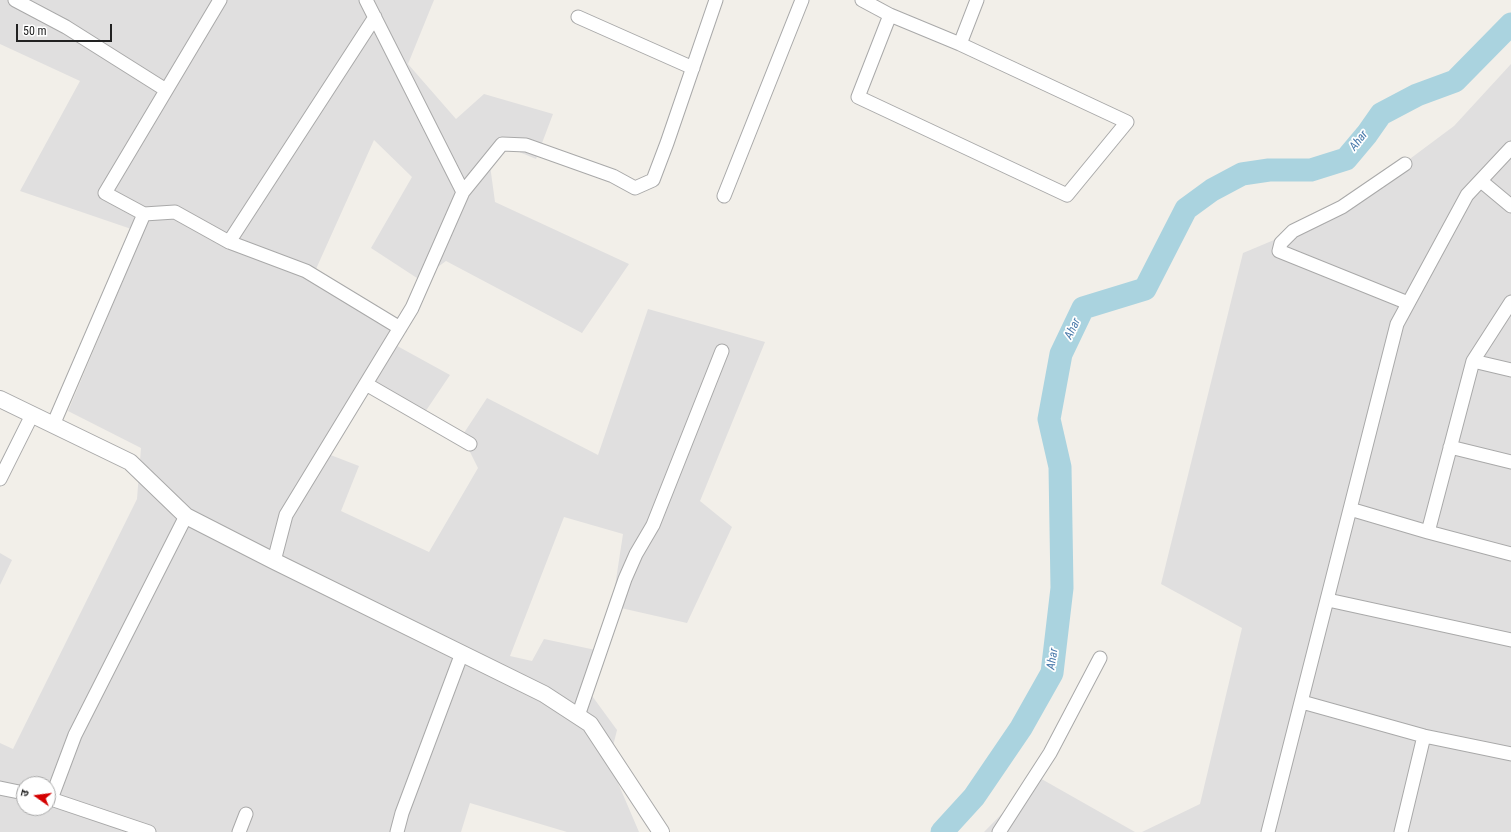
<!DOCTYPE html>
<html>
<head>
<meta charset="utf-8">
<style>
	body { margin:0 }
	#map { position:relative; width:1511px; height:832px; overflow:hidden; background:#f2efe9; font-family:"Roboto Condensed","Noto Sans Devanagari",sans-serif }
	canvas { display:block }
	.north { position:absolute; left:16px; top:776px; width:40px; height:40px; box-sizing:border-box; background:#fff; border:1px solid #a7a7a7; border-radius:50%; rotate:284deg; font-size:11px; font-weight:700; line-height:16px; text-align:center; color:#222 }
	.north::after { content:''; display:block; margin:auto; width:14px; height:18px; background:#d40000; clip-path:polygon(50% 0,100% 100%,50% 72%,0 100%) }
	.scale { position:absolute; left:16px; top:24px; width:96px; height:18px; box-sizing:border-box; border:2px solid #222; border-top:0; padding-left:5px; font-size:12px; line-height:14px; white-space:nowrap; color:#222; -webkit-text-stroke:3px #fff; paint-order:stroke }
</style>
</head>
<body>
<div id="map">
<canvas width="1511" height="832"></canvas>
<div class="north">उ</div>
<div class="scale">50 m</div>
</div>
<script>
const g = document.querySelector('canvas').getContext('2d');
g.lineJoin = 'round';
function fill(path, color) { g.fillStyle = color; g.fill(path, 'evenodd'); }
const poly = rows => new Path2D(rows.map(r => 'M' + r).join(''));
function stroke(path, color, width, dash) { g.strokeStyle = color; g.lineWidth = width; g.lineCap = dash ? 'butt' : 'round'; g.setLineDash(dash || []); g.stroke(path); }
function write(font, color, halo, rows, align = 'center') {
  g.font = font + ' "Roboto Condensed",sans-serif'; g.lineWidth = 3.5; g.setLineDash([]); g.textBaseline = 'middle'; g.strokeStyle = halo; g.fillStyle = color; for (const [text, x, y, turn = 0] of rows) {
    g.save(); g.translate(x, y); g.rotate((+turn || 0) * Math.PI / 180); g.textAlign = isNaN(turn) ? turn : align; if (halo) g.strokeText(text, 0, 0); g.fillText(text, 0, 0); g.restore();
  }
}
const residential = poly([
	[0,0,434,0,408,64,456,119,484,94,553,114,536,159,507,147,489,158,495,202,629,264,582,333,446,261,420,280,371,248,412,177,374,140,316,269,403,323,390,342,450,375,419,421,371,386,328,454,359,466,341,511,429,552,478,468,462,436,487,398,598,455,648,309,765,342,700,501,732,527,687,623,612,606,623,534,564,517,510,656,532,661,544,639,605,652,587,689,617,730,609,762,639,832,567,832,470,803,461,832,0,832,0,743,13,749,137,499,141,448,68,411,143,233,20,191,80,81,0,44],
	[24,784,48,784,48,808,24,808],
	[1511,64,1511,832,1142,832,1200,804,1242,628,1161,584,1243,253,1336,214,1454,126],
	[0,553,12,560,0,585],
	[1038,777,1135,832,984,832]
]);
const river = poly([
	[942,832,974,797,1021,728,1052,673,1062,588,1060,467,1049,419,1061,354,1083,308,1145,289,1186,209,1212,190,1242,174,1269,170,1311,170,1346,159,1367,134,1381,114,1417,95,1455,81,1511,24]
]);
const minor = poly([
	[15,0,66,27,166,90],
	[862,0,890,15,960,44,1127,122,1067,195,858,97,890,15],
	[375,17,229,242,306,271,400,328],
	[578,17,693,68],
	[960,44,977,0],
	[1405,164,1342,207,1293,231,1281,243,1279,251,1408,303],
	[1481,181,1511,206],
	[463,192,502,144,526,145,613,176,635,188,653,180,667,143,716,0],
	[724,196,802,0],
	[144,214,175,212,229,242],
	[1473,361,1511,302],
	[1511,370,1473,361,1428,532,1511,554],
	[366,384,470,444],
	[53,425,144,214,105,193,220,0],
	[1450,447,1511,462],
	[0,479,32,415],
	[1350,509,1428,532],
	[274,561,286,515,412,308,463,192,366,0],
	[1328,600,1511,640],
	[1302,702,1424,736,1511,754],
	[578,716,625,579,636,554,653,525,722,351],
	[0,788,24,793],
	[48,798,149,832],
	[51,799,75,735,186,516],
	[239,832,246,814],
	[397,832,402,813,462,653],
	[999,832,1050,753,1100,658],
	[1268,832,1397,324,1467,195,1511,148],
	[1401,832,1424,736]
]);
const tertiary = poly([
	[0,399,130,462,186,516,274,561,544,694,590,724,661,832]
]);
const waterNames = [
	["Ahar",1359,141,-52],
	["Ahar",1073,329,-64],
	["Ahar",1053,659,-81]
];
fill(residential, '#e0dfdf');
stroke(river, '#aad3df', 23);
stroke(minor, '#a9a9a9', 15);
stroke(tertiary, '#a9a9a9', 18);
stroke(minor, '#fff', 13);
stroke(tertiary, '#fff', 16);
write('italic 12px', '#4a7aab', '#fff', waterNames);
</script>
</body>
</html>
